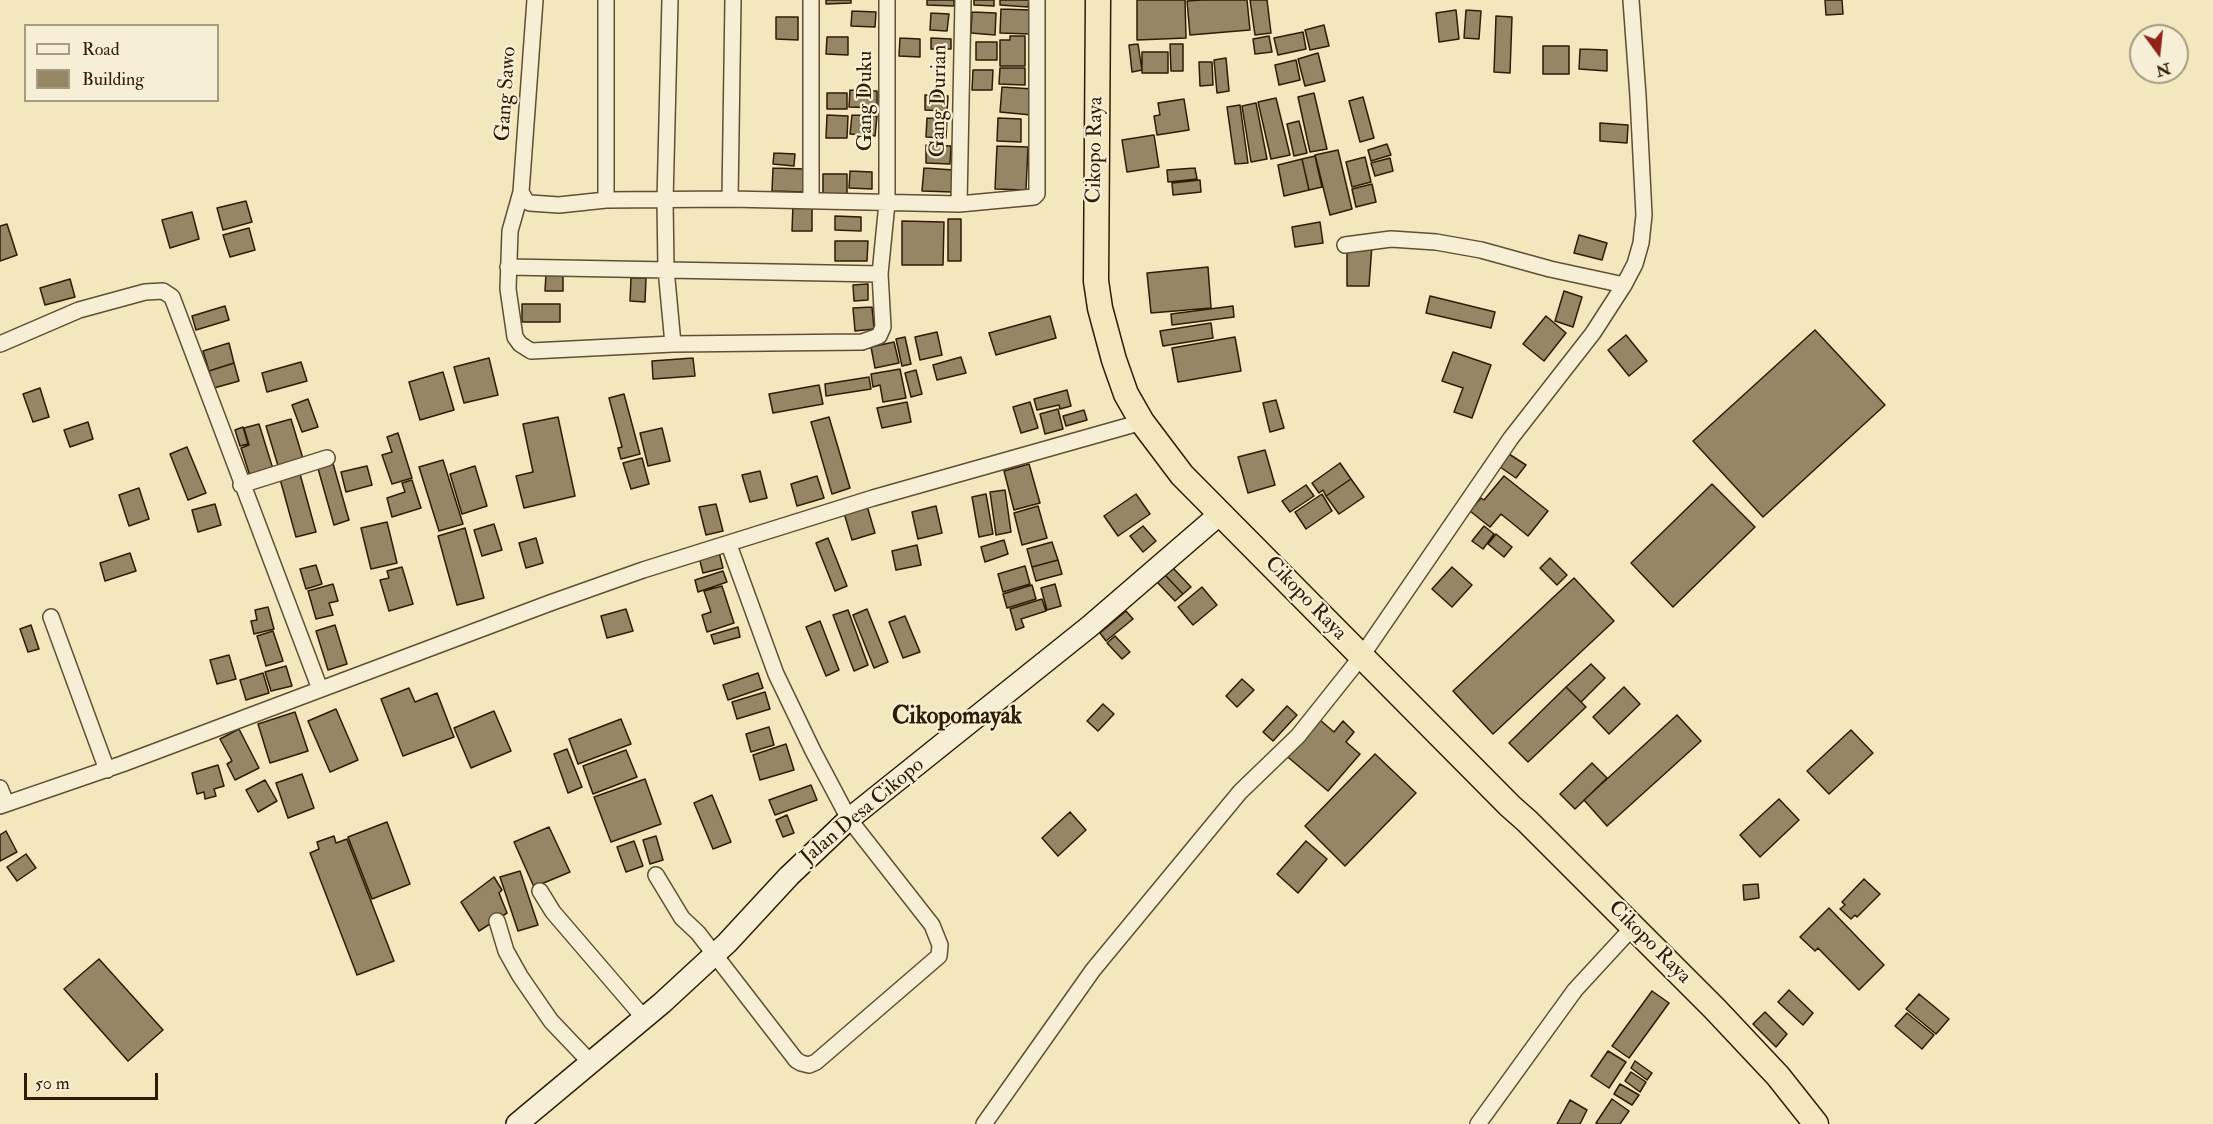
<!DOCTYPE html>
<html>
<head>
<meta charset="utf-8">
<style>
	body { margin:0 }
	#map { position:relative; width:2213px; height:1124px; overflow:hidden; background:#f3e7be; font-family:"IM FELL Double Pica",serif }
	canvas { display:block }
	.legend { position:absolute; left:24px; top:24px; width:195px; height:78px; box-sizing:border-box; background:#f7efd5; border:2px solid #a79b81; margin:0; padding:8px 10px; list-style:none; font-size:18px; color:#2f1c04 }
	.legend li { display:flex; align-items:center; gap:12px; height:30px }
	.legend b { width:30px; border:2px solid #a79b81 }
	.north { position:absolute; left:2129px; top:24px; width:60px; height:60px; box-sizing:border-box; background:#f7efd5; border:2px solid #a79b81; border-radius:50%; rotate:165deg; font-size:16px; font-weight:700; line-height:24px; text-align:center; color:#2f1c04 }
	.north::after { content:''; display:block; margin:auto; width:21px; height:27px; background:#8f2418; clip-path:polygon(50% 0,100% 100%,50% 72%,0 100%) }
	.scale { position:absolute; left:24px; top:1073px; width:134px; height:27px; box-sizing:border-box; border:3px solid #2f1c04; border-top:0; padding-left:8px; font-size:18px; line-height:21px; white-space:nowrap; color:#2f1c04; -webkit-text-stroke:4px #f7efd5; paint-order:stroke }
</style>
</head>
<body>
<div id="map">
<canvas width="2213" height="1124"></canvas>
<ul class="legend">
<li><b style="height:8px;background:#f7efd5"></b>Road</li>
<li><b style="height:16px;background:#958665"></b>Building</li>
</ul>
<div class="north">N</div>
<div class="scale">50 m</div>
</div>
<script>
const g = document.querySelector('canvas').getContext('2d');
g.lineJoin = 'round';
function fill(path, color) { g.fillStyle = color; g.fill(path, 'evenodd'); }
const poly = rows => new Path2D(rows.map(r => 'M' + r).join(''));
function stroke(path, color, width, dash) { g.strokeStyle = color; g.lineWidth = width; g.lineCap = dash ? 'butt' : 'round'; g.setLineDash(dash || []); g.stroke(path); }
function write(font, color, halo, rows, align = 'center') {
  g.font = font + ' "IM FELL Double Pica",serif'; g.lineWidth = 4.5; g.setLineDash([]); g.textBaseline = 'middle'; g.strokeStyle = halo; g.fillStyle = color; for (const [text, x, y, turn = 0] of rows) {
    g.save(); g.translate(x, y); g.rotate((+turn || 0) * Math.PI / 180); g.textAlign = isNaN(turn) ? turn : align; if (halo) g.strokeText(text, 0, 0); g.fillText(text, 0, 0); g.restore();
  }
}
const building = poly([
	[826,0,851,0,851,3,826,4,826,0],
	[927,0,954,0,954,6,927,5,927,0],
	[974,0,994,0,994,6,974,5,974,0],
	[1000,0,1029,0,1028,7,1000,5,1000,0],
	[1137,0,1185,0,1186,38,1137,40,1137,0],
	[1202,0,1247,0,1250,30,1190,35,1187,1,1202,0],
	[1250,0,1267,0,1271,33,1255,35,1250,0],
	[1825,0,1842,0,1843,14,1826,15,1825,0],
	[1001,9,1031,10,1030,34,1000,33,1001,9],
	[1456,10,1459,39,1439,42,1436,13,1456,10],
	[1466,10,1481,11,1479,39,1464,38,1466,10],
	[852,11,876,12,875,27,851,26,852,11],
	[972,12,996,13,995,35,971,33,972,12],
	[931,13,949,14,947,31,930,30,931,13],
	[1496,16,1512,17,1510,73,1494,72,1496,16],
	[776,17,798,17,798,40,776,39,776,17],
	[1324,25,1329,46,1310,50,1305,30,1324,25],
	[1303,32,1306,49,1278,55,1274,38,1303,32],
	[1010,36,1025,36,1025,66,1000,66,1000,40,1010,40,1010,36],
	[1269,36,1272,52,1255,54,1253,39,1269,36],
	[827,37,848,37,848,55,826,54,827,37],
	[900,38,920,39,920,57,899,56,900,38],
	[931,38,951,39,951,49,931,49,931,38],
	[976,42,997,42,997,60,976,60,976,42],
	[1138,44,1142,70,1132,72,1129,45,1138,44],
	[1170,44,1183,44,1183,71,1171,71,1170,44],
	[1543,46,1569,46,1569,74,1543,74,1543,46],
	[1580,49,1607,50,1607,71,1579,69,1580,49],
	[1142,52,1168,52,1168,73,1142,73,1142,52],
	[1318,53,1325,81,1305,86,1298,59,1318,53],
	[1226,58,1229,91,1217,93,1214,60,1226,58],
	[1296,60,1300,80,1279,85,1275,65,1296,60],
	[1199,62,1212,62,1213,85,1200,86,1199,62],
	[1000,68,1025,68,1025,85,999,84,1000,68],
	[973,70,993,70,992,90,972,90,973,70],
	[1002,87,1033,89,1031,115,1000,112,1002,87],
	[850,90,877,91,877,108,849,107,850,90],
	[827,93,847,93,847,109,827,109,827,93],
	[1314,93,1327,149,1310,152,1298,97,1314,93],
	[925,95,948,96,947,111,925,110,925,95],
	[1363,97,1374,138,1360,142,1349,101,1363,97],
	[1276,98,1290,155,1271,159,1258,102,1276,98],
	[1184,99,1189,130,1157,135,1154,116,1160,115,1158,103,1184,99],
	[1256,103,1267,159,1251,162,1242,106,1256,103],
	[1240,105,1248,163,1235,164,1227,107,1240,105],
	[827,115,848,116,847,138,826,138,827,115],
	[852,115,877,116,875,136,850,134,852,115],
	[927,118,947,119,946,138,926,137,927,118],
	[998,118,1021,119,1021,142,997,141,998,118],
	[1299,121,1307,153,1294,156,1287,124,1299,121],
	[1600,123,1628,125,1627,143,1600,141,1600,123],
	[1154,135,1159,167,1127,172,1122,140,1154,135],
	[1387,144,1391,155,1371,161,1368,150,1387,144],
	[926,145,951,146,950,164,926,163,926,145],
	[997,146,1028,147,1026,190,995,189,997,146],
	[1338,150,1352,209,1330,215,1315,155,1338,150],
	[774,153,795,154,794,166,773,164,774,153],
	[1315,156,1322,187,1309,190,1302,159,1315,156],
	[1365,157,1371,182,1352,187,1346,162,1365,157],
	[1390,158,1393,171,1375,176,1371,163,1390,158],
	[1302,159,1309,190,1284,196,1278,165,1302,159],
	[773,168,805,169,804,192,772,191,773,168],
	[924,168,954,170,952,192,922,191,924,168],
	[1195,168,1197,179,1168,182,1167,170,1195,168],
	[850,171,872,172,872,189,849,188,850,171],
	[823,174,847,174,847,194,823,194,823,174],
	[1200,180,1201,192,1173,195,1172,183,1200,180],
	[1372,184,1376,202,1356,207,1352,189,1372,184],
	[246,201,252,222,223,230,217,208,246,201],
	[793,204,812,205,812,231,792,231,793,204],
	[192,212,199,239,170,248,162,220,192,212],
	[835,216,861,217,861,231,835,230,835,216],
	[948,219,961,219,961,261,948,261,948,219],
	[902,221,944,222,943,265,902,265,902,221],
	[1320,222,1323,243,1295,247,1292,227,1320,222],
	[7,224,17,255,0,261,0,226,7,224],
	[249,228,255,250,230,257,223,235,249,228],
	[1579,235,1607,243,1602,260,1574,253,1579,235],
	[835,241,868,241,867,261,835,261,835,241],
	[1372,245,1369,286,1347,286,1347,252,1372,245],
	[1208,267,1211,308,1151,313,1147,273,1208,267],
	[546,274,563,274,563,291,545,291,546,274],
	[631,278,646,278,645,302,630,301,631,278],
	[70,279,75,297,45,305,40,288,70,279],
	[868,284,868,300,854,301,853,285,868,284],
	[1564,291,1582,297,1573,327,1555,321,1564,291],
	[1430,296,1495,312,1491,328,1426,313,1430,296],
	[522,304,560,304,560,322,522,322,522,304],
	[225,306,229,320,196,330,192,316,225,306],
	[1233,306,1234,317,1172,325,1171,314,1233,306],
	[872,307,874,329,855,331,853,308,872,307],
	[1050,316,1056,338,996,355,989,333,1050,316],
	[1546,316,1566,333,1544,361,1523,344,1546,316],
	[1211,323,1213,338,1163,346,1160,331,1211,323],
	[1815,330,1885,405,1763,517,1693,441,1815,330],
	[937,332,942,355,920,360,915,337,937,332],
	[1626,335,1647,361,1629,376,1608,350,1626,335],
	[905,337,911,364,902,366,896,339,905,337],
	[1235,337,1241,371,1178,382,1172,348,1235,337],
	[894,342,899,363,875,368,871,347,894,342],
	[229,343,234,363,209,371,203,351,229,343],
	[1453,352,1491,365,1472,418,1454,412,1463,388,1442,381,1453,352],
	[961,357,966,373,937,380,933,365,961,357],
	[489,358,498,395,464,403,454,367,489,358],
	[693,358,695,376,653,379,652,361,693,358],
	[301,362,307,381,267,392,262,373,301,362],
	[234,363,239,381,214,388,209,371,234,363],
	[900,369,906,398,883,402,880,385,873,387,871,374,900,369],
	[916,370,922,394,911,397,905,373,916,370],
	[443,372,454,410,420,420,409,382,443,372],
	[869,377,871,389,826,396,825,384,869,377],
	[819,385,823,404,773,413,769,394,819,385],
	[40,388,49,417,33,422,23,394,40,388],
	[1067,390,1071,406,1060,409,1059,405,1037,410,1034,399,1067,390],
	[624,394,640,454,621,459,618,448,622,447,609,398,624,394],
	[308,399,318,427,302,432,292,405,308,399],
	[1276,400,1284,428,1270,432,1263,403,1276,400],
	[907,402,911,422,882,428,877,408,907,402],
	[1030,402,1038,428,1021,433,1013,407,1030,402],
	[1058,409,1063,429,1045,434,1040,414,1058,409],
	[1084,410,1087,420,1066,426,1063,416,1084,410],
	[558,417,575,496,524,508,516,476,533,472,523,424,558,417],
	[829,417,850,488,832,494,811,422,829,417],
	[291,419,304,462,279,469,266,426,291,419],
	[88,422,93,439,70,447,64,430,88,422],
	[259,424,273,469,250,476,241,448,249,445,244,428,259,424],
	[243,427,248,444,240,446,235,430,243,427],
	[662,428,670,461,648,466,640,433,662,428],
	[398,433,412,478,392,484,382,455,392,452,387,437,398,433],
	[187,447,206,493,188,500,170,454,187,447],
	[1265,450,1275,485,1248,493,1238,457,1265,450],
	[1509,454,1526,465,1516,478,1500,467,1509,454],
	[642,458,649,484,631,489,623,463,642,458],
	[332,460,349,520,334,525,317,465,332,460],
	[443,460,463,524,439,531,419,467,443,460],
	[1340,463,1351,479,1326,496,1323,490,1319,493,1312,483,1340,463],
	[1029,464,1040,503,1014,510,1004,471,1029,464],
	[367,466,372,485,346,492,341,472,367,466],
	[475,466,487,506,462,514,450,474,475,466],
	[760,471,767,498,750,502,742,475,760,471],
	[300,474,316,532,296,537,280,479,300,474],
	[817,476,824,498,797,506,791,484,817,476],
	[1504,476,1548,511,1528,536,1501,514,1490,527,1470,511,1481,498,1484,500,1504,476],
	[1351,479,1364,497,1339,514,1326,496,1351,479],
	[412,480,421,508,392,517,387,498,405,492,402,483,412,480],
	[1712,484,1755,527,1673,607,1631,563,1712,484],
	[1306,485,1314,496,1290,512,1282,501,1306,485],
	[139,488,149,519,129,526,119,495,139,488],
	[1005,490,1011,532,996,535,990,492,1005,490],
	[986,494,993,534,979,537,972,497,986,494],
	[1136,494,1150,514,1118,536,1104,516,1136,494],
	[1322,494,1332,511,1306,529,1295,512,1322,494],
	[215,504,221,525,198,532,192,510,215,504],
	[716,504,723,531,706,535,699,507,716,504],
	[867,506,875,533,852,540,844,513,867,506],
	[936,506,942,533,918,539,912,512,936,506],
	[1038,506,1047,538,1022,545,1014,513,1038,506],
	[387,522,397,563,371,569,361,528,387,522],
	[494,524,502,550,482,556,474,530,494,524],
	[1143,526,1156,541,1143,552,1130,536,1143,526],
	[1484,526,1494,534,1483,549,1472,541,1484,526],
	[465,528,484,598,457,605,438,536,465,528],
	[1496,534,1512,547,1504,557,1488,544,1496,534],
	[536,538,543,563,526,568,519,543,536,538],
	[828,538,847,586,835,591,816,543,828,538],
	[1004,540,1008,554,985,562,981,547,1004,540],
	[1052,542,1058,560,1032,567,1027,549,1052,542],
	[917,545,921,565,896,570,892,551,917,545],
	[719,552,723,568,703,573,699,557,719,552],
	[130,553,136,571,105,581,100,563,130,553],
	[1550,558,1567,575,1557,585,1540,568,1550,558],
	[1058,560,1062,574,1036,581,1032,567,1058,560],
	[316,565,322,584,306,589,300,569,316,565],
	[1025,566,1030,584,1003,592,998,574,1025,566],
	[402,567,413,604,389,611,380,580,389,578,387,571,402,567],
	[1452,567,1472,585,1452,607,1432,589,1452,567],
	[1173,568,1191,587,1183,594,1165,575,1173,568],
	[723,571,727,582,698,592,695,580,723,571],
	[1165,575,1183,594,1175,601,1157,582,1165,575],
	[1574,578,1614,621,1493,734,1453,691,1574,578],
	[333,584,338,601,329,603,333,615,316,619,308,591,333,584],
	[1055,584,1061,606,1047,610,1041,588,1055,584],
	[1032,585,1036,599,1007,608,1003,594,1032,585],
	[722,586,734,623,707,632,702,615,711,612,704,591,722,586],
	[1202,587,1217,605,1193,625,1178,607,1202,587],
	[1042,599,1046,611,1021,619,1024,627,1016,630,1010,609,1042,599],
	[268,607,274,629,254,634,251,621,257,620,255,610,268,607],
	[626,609,633,631,607,638,601,616,626,609],
	[867,609,888,662,874,668,853,615,867,609],
	[848,610,868,665,854,671,833,615,848,610],
	[1126,611,1133,619,1106,641,1100,633,1126,611],
	[905,616,920,652,903,658,889,622,905,616],
	[820,621,839,670,826,676,806,627,820,621],
	[31,625,39,649,28,652,20,629,31,625],
	[335,625,347,664,328,670,316,631,335,625],
	[738,627,740,637,714,644,711,635,738,627],
	[273,631,283,661,266,666,257,636,273,631],
	[1115,636,1130,652,1122,659,1107,643,1115,636],
	[229,655,236,679,217,684,210,660,229,655],
	[1591,664,1605,678,1581,702,1566,687,1591,664],
	[286,666,292,686,271,691,265,672,286,666],
	[263,673,269,693,246,700,240,680,263,673],
	[758,673,763,688,728,700,723,685,758,673],
	[1242,679,1254,690,1237,707,1226,696,1242,679],
	[1566,687,1586,707,1528,762,1509,743,1566,687],
	[1624,687,1640,704,1609,734,1593,717,1624,687],
	[409,688,415,702,437,693,454,737,403,756,381,699,409,688],
	[765,692,770,709,737,719,732,702,765,692],
	[1103,704,1114,714,1098,731,1087,721,1103,704],
	[1287,706,1297,715,1273,741,1263,732,1287,706],
	[336,709,358,760,330,772,308,721,336,709],
	[494,711,511,751,471,768,454,728,494,711],
	[295,712,308,751,270,763,258,724,295,712],
	[1677,715,1701,741,1607,826,1584,800,1677,715],
	[621,719,631,744,578,764,569,739,621,719],
	[1320,720,1334,732,1343,721,1354,732,1346,742,1360,754,1328,791,1283,753,1320,720],
	[769,727,774,745,751,752,746,734,769,727],
	[239,729,259,768,235,780,227,764,232,761,220,739,239,729],
	[1851,730,1873,753,1829,794,1807,771,1851,730],
	[786,744,794,770,760,780,753,755,786,744],
	[567,749,582,787,568,793,554,754,567,749],
	[626,750,637,777,593,794,583,766,626,750],
	[1375,754,1416,793,1345,866,1305,826,1375,754],
	[1592,763,1607,778,1575,809,1560,794,1592,763],
	[218,765,224,786,214,789,216,796,205,799,204,792,197,794,192,773,218,765],
	[302,774,314,808,288,818,276,783,302,774],
	[645,779,661,824,611,842,594,797,645,779],
	[265,780,277,801,258,812,246,790,265,780],
	[811,785,817,800,775,815,769,800,811,785],
	[712,795,731,842,713,849,694,803,712,795],
	[1779,799,1799,820,1760,857,1740,835,1779,799],
	[1070,812,1086,830,1058,856,1042,838,1070,812],
	[787,815,794,833,783,837,776,820,787,815],
	[387,822,410,884,372,899,348,837,387,822],
	[549,827,570,872,534,887,514,842,549,827],
	[6,831,17,852,0,861,0,835,6,831],
	[334,836,336,843,347,839,394,961,357,975,310,853,319,849,317,842,334,836],
	[656,836,663,860,650,864,643,840,656,836],
	[634,841,643,866,626,872,617,847,634,841],
	[1306,841,1327,859,1298,893,1277,874,1306,841],
	[26,854,36,868,17,881,7,867,26,854],
	[520,871,538,925,518,931,500,877,520,871],
	[494,877,502,890,499,893,507,913,479,931,461,902,494,877],
	[1864,879,1880,894,1857,917,1855,915,1851,919,1840,909,1845,905,1842,902,1864,879],
	[1758,884,1759,898,1744,900,1743,885,1758,884],
	[1829,908,1884,965,1859,990,1818,948,1815,951,1800,937,1829,908],
	[99,959,163,1030,128,1061,64,989,99,959],
	[1789,990,1813,1013,1803,1025,1778,1002,1789,990],
	[1652,991,1669,1003,1629,1058,1612,1046,1652,991],
	[1919,994,1949,1019,1936,1034,1906,1009,1919,994],
	[1765,1012,1787,1034,1776,1047,1753,1024,1765,1012],
	[1907,1013,1934,1035,1922,1049,1895,1026,1907,1013],
	[1608,1051,1626,1062,1609,1088,1591,1076,1608,1051],
	[1635,1061,1652,1073,1647,1080,1631,1068,1635,1061],
	[1631,1072,1646,1082,1640,1092,1625,1081,1631,1072],
	[1620,1084,1639,1095,1632,1105,1614,1094,1620,1084],
	[1612,1099,1629,1111,1620,1124,1598,1124,1596,1123,1612,1099],
	[1570,1100,1587,1110,1580,1124,1557,1124,1570,1100]
]);
const minor = poly([
	[535,0,521,192,510,231,508,289,515,337,520,344,531,351,673,344,862,342,879,336,883,327,880,274,887,203,887,0],
	[606,0,606,200],
	[670,0,665,201,666,269,673,344],
	[521,192,526,201,530,203,559,205,606,200,730,199,959,204,1034,197,1037,194,1037,0],
	[730,199,733,0],
	[811,200,811,0],
	[959,204,963,0],
	[1345,245,1391,239,1436,242,1481,250,1550,269,1624,285],
	[508,267,880,274],
	[0,344,79,310,145,292,163,291,172,297,320,689],
	[241,485,327,458],
	[51,617,107,770],
	[0,788,6,803],
	[0,806,122,764,550,603,643,570,873,498,1142,422],
	[656,875,682,918,698,933,796,1060,801,1063,809,1065,816,1062,939,956,940,945,932,925,849,819,813,751,776,674,729,545],
	[540,891,553,912,644,1018],
	[497,921,506,951,520,976,551,1021,591,1063],
	[984,1124,1093,970,1240,792,1298,736,1361,657,1511,438,1593,333,1624,285,1635,264,1641,243,1644,215,1638,96,1631,0],
	[1478,1124,1575,990,1633,927]
]);
const secondary = poly([
	[517,1124,662,1003,727,943,789,876,849,819,1090,626,1221,513]
]);
const trunk = poly([
	[1098,0,1096,281,1100,308,1114,360,1126,394,1142,422,1182,475,1510,806,1527,821,1715,1009,1778,1076,1816,1124]
]);
const streetNames = [
	["Gang Sawo",507,94,-86],
	["Gang Duku",866,101,-90],
	["Gang Durian",940,101,-89],
	["Cikopo Raya",1096,150,-89],
	["Cikopo Raya",1305,599,46],
	["Jalan Desa Cikopo",863,812,-40],
	["Cikopo Raya",1649,943,45]
];
const quarterNames = [
	["Cikopomayak",957,718]
];
fill(building, '#958665');
stroke(building, '#2f1c04', 1.5);
stroke(minor, '#604f32', 18);
stroke(secondary, '#2f1c04', 24);
stroke(trunk, '#2f1c04', 27);
stroke(minor, '#f7efd5', 15);
stroke(secondary, '#f7efd5', 21);
stroke(trunk, '#f3e7be', 24);
write('21px', '#2f1c04', '#f7efd5', streetNames);
write('bold 24px', '#2f1c04', '#f7efd5', quarterNames);
</script>
</body>
</html>
